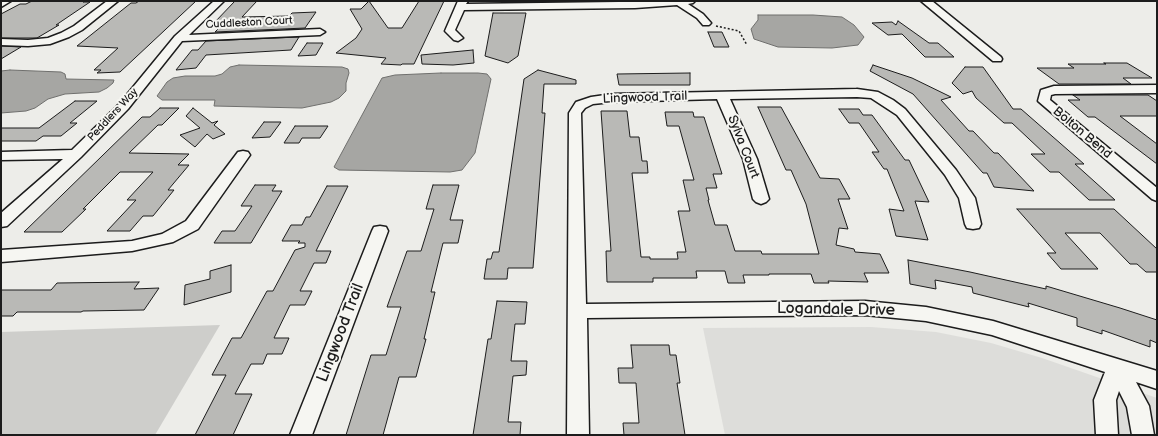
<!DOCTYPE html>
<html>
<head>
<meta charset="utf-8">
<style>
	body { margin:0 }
	#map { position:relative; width:1158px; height:436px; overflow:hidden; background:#edede9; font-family:"Balsamiq Sans",sans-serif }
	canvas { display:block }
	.frame { position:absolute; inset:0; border:2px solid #1c1c1c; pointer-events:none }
</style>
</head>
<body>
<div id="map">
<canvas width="1158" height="436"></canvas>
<div class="frame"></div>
</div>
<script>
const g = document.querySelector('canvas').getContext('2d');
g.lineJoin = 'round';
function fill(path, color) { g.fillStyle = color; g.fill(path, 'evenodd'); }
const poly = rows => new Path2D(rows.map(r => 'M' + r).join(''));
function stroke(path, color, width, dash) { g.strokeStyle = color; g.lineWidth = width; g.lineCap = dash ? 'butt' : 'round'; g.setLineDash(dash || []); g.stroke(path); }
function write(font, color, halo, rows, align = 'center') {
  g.font = font + ' "Balsamiq Sans",sans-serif'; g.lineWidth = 4; g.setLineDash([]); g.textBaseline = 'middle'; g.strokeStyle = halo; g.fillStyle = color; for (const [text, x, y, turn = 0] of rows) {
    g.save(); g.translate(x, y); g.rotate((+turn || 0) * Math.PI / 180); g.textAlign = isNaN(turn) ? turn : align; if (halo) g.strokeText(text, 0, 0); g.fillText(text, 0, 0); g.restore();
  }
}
const built = poly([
	[871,327,936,332,991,343,1042,358,1157,398,1157,435,725,435,703,328]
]);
const green = poly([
	[220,325,155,435,1,435,1,332]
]);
const water = poly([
	[758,15,813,15,842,17,854,25,864,37,858,45,832,48,778,47,754,39,751,29,758,20,758,15],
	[239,65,342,67,348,69,349,73,346,83,346,91,339,98,331,102,302,108,214,106,215,100,162,100,157,96,167,82,173,78,185,76,215,76,222,74,230,67,239,65],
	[10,70,61,72,65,74,66,79,114,80,113,83,107,88,99,92,65,94,48,99,35,108,26,111,1,113,1,71,10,70],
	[441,73,478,73,487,74,491,79,475,153,462,170,450,172,339,170,334,167,382,78,395,75,441,73]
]);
const building = poly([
	[32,1,85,1,83,2,90,2,56,25,59,25,37,38,1,38,1,14,20,4,26,4,32,1],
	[139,1,196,1,120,72,97,73,101,70,94,70,118,48,77,46,131,3,136,3,139,1],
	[235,1,257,1,242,17,289,16,292,13,316,12,305,28,215,32,224,23,214,23,235,1],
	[369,1,388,28,402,28,419,1,444,1,414,64,402,64,401,65,381,64,386,58,336,53,356,38,362,29,350,9,361,9,369,1],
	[493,13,526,13,518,56,508,63,485,56,493,13],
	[898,21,929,43,938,43,954,57,925,57,902,34,888,35,872,23,892,22,896,25,898,21],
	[708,32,722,32,729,47,714,47,708,32],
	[299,37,291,50,206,55,196,68,176,70,192,50,198,50,206,41,299,37],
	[307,43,323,43,316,55,298,56,307,43],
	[1,46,21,47,1,59,1,46],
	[473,50,474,63,453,65,422,64,421,55,473,50],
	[1104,63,1127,63,1152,78,1123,78,1131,84,1059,84,1037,68,1074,68,1068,64,1106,64,1104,63],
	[873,65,912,78,951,97,941,100,969,131,973,131,994,153,998,153,1034,191,994,187,987,173,983,173,913,94,870,71,873,65],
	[965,67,983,67,1013,109,1021,109,1084,164,1075,164,1115,200,1089,200,1059,172,1050,172,1031,154,1045,154,1012,123,1004,123,976,98,972,91,963,94,952,83,965,67],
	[538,70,576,80,576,84,544,84,542,113,545,113,533,268,508,268,507,279,484,279,487,259,491,259,493,252,499,252,524,79,538,70],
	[690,73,690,85,619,85,617,74,690,73],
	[1073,95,1148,95,1157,101,1157,116,1120,116,1157,144,1157,164,1095,117,1088,117,1068,100,1080,100,1073,95],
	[75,101,97,101,70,123,77,123,61,136,43,136,36,141,1,141,1,128,39,128,75,101],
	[758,107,781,107,820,178,839,179,850,199,838,199,848,229,839,228,836,245,854,249,855,252,880,254,889,273,864,273,868,282,828,281,829,283,814,283,811,274,769,274,769,275,743,275,745,283,728,283,725,271,696,271,697,278,653,278,653,282,607,282,606,251,611,251,601,111,627,111,630,137,639,137,642,161,647,161,648,173,632,173,641,257,650,257,650,259,678,259,677,252,686,252,678,211,690,211,683,180,694,180,679,126,667,126,665,112,693,112,694,117,704,117,722,174,713,174,717,188,706,188,709,200,708,200,715,225,727,225,735,251,761,251,762,254,819,254,806,204,791,170,786,170,758,107],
	[160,108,179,108,162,125,158,125,129,153,189,154,178,165,189,165,168,190,174,190,153,216,143,216,130,231,107,231,136,200,127,200,153,172,120,172,83,209,86,209,62,232,24,232,142,117,150,117,160,108],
	[193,108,212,123,218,121,214,125,225,134,213,139,207,134,195,147,180,135,200,128,186,116,193,108],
	[839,109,859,109,863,115,872,115,905,160,909,160,929,202,915,201,928,240,896,236,889,209,904,211,887,169,884,169,872,152,879,152,859,123,849,123,839,109],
	[264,122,281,122,270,137,252,138,264,122],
	[295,126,328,126,320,138,302,138,299,143,284,143,295,126],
	[255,185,276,185,272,191,282,191,251,243,214,243,222,231,235,231,252,206,241,206,255,185],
	[433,185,459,185,450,220,463,220,458,243,443,243,431,292,435,292,424,339,426,339,416,377,399,377,383,435,346,435,371,355,386,355,401,307,387,307,407,251,421,251,434,209,426,209,433,185],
	[327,186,348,186,316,251,331,251,326,263,314,263,300,291,312,291,305,305,290,305,274,338,289,338,282,354,267,354,263,364,251,364,235,394,252,394,233,435,195,435,226,375,212,375,232,338,241,338,267,291,273,291,295,250,305,247,305,243,298,243,300,241,282,241,291,225,302,225,306,217,310,217,327,186],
	[1017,209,1114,209,1157,249,1157,272,1146,272,1137,264,1130,264,1100,233,1065,233,1098,269,1061,269,1047,253,1056,253,1017,209],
	[908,260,970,272,1046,289,1046,286,1120,308,1157,320,1157,343,1150,340,1150,347,1102,330,1102,334,1077,326,1077,318,1028,303,1029,307,973,293,972,287,935,280,936,289,910,284,908,260],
	[231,265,231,292,184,305,185,285,210,279,210,271,231,265],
	[139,282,134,289,159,288,144,310,83,311,81,312,17,312,13,316,1,316,1,290,51,290,57,283,139,282],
	[497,301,527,302,525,324,515,324,511,361,527,361,526,375,513,376,508,422,521,422,520,435,473,435,488,339,491,339,497,301],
	[631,345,669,345,670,355,676,355,680,383,677,383,685,435,624,435,623,423,639,423,636,383,619,383,618,368,633,368,631,345]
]);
const path = poly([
	[716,26,739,31,747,45]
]);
const minor = poly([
	[1,1,11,1,1,7,1,1],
	[107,1,118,1,82,30,69,37,50,44,28,46,1,45,1,39,28,40,48,38,61,33,74,26,107,1],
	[214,1,224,1,189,35,320,29,325,32,320,35,182,41,128,109,81,157,7,226,1,227,1,213,63,159,1,160,1,152,72,150,120,103,175,36,214,1],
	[458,1,468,1,466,4,695,1,693,3,688,4,703,14,711,23,709,25,703,25,697,18,677,5,635,8,464,10,455,30,463,38,458,41,454,40,445,31,458,1],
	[921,1,932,1,1001,57,1002,59,1001,61,993,61,921,1],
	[1157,85,1157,93,1055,94,1051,95,1050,100,1157,188,1157,201,1152,199,1038,101,1041,90,1054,86,1157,85],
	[857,89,878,92,893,100,905,109,956,170,975,198,981,224,979,228,973,229,967,228,965,224,959,198,945,175,897,115,871,98,857,97,730,99,757,159,769,199,766,202,761,204,756,202,753,199,743,159,717,99,612,102,593,104,585,108,581,113,586,304,865,301,926,307,993,321,1157,371,1157,389,1136,382,1149,406,1154,435,1132,435,1127,407,1119,391,1116,400,1118,435,1096,435,1094,400,1105,372,992,335,926,321,865,315,587,318,589,435,567,435,569,113,576,102,591,97,612,94,857,89],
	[243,151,248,152,250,155,198,229,173,242,132,251,1,262,1,250,132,241,162,234,186,221,238,152,243,151],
	[380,226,386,227,388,231,312,435,290,435,372,231,374,227,380,226]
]);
const farStreetnames = [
	["Cuddleston Court",249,23,-3],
	["Peddlers Way",113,115,-47]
];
const streetNames = [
	["Lingwood Trail",645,98,-2],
	["Bolton Bend",1082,133,40],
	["Sylva Court",743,147,69]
];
const nearStreetnames = [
	["Logandale Drive",836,310,1],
	["Lingwood Trail",341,333,-69]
];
fill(built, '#ddddda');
fill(green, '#cececb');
fill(water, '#a6a6a3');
stroke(water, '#6f6f6d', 1);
fill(building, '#b9b9b6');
stroke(building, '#1c1c1c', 1);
stroke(minor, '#1c1c1c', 3);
stroke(path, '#1c1c1c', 1.5, [2, 2]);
fill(minor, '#f6f6f2');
write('11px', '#1c1c1c', '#f6f6f2', farStreetnames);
write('13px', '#1c1c1c', '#f6f6f2', streetNames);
write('16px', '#1c1c1c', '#f6f6f2', nearStreetnames);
</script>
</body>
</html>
